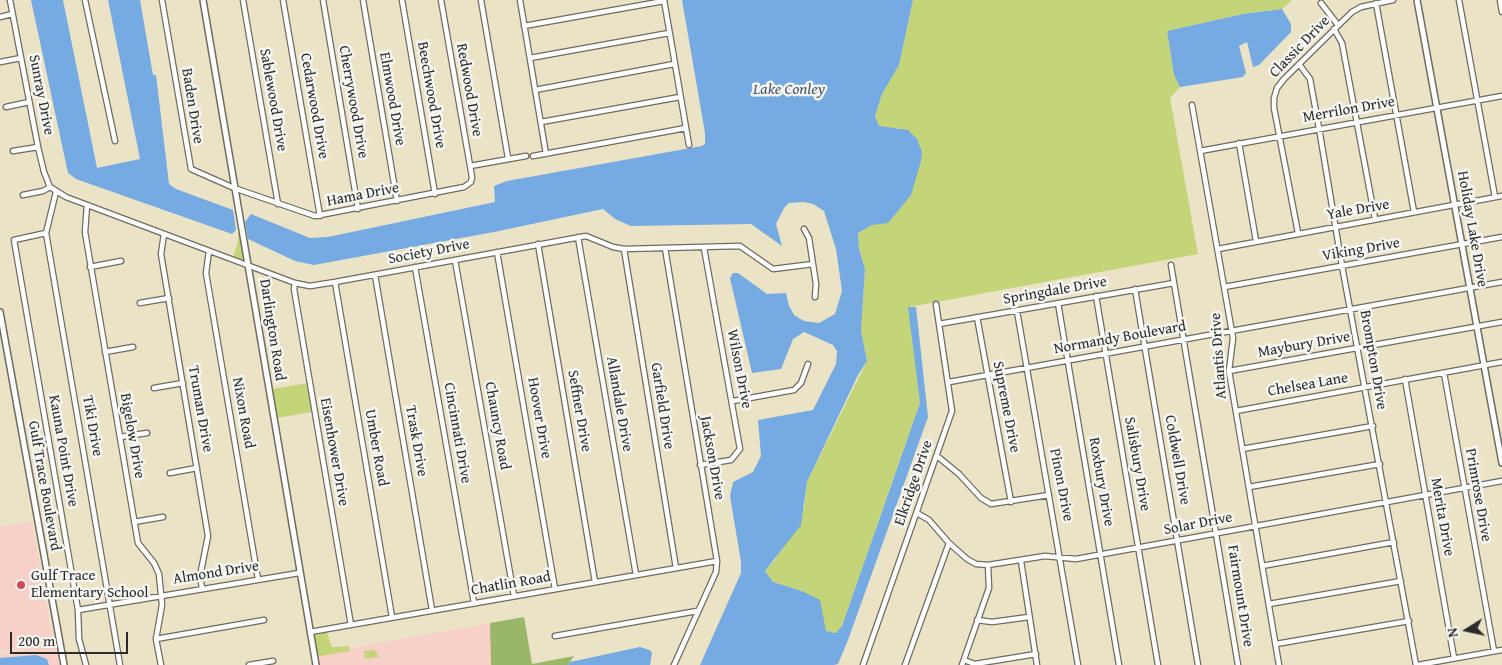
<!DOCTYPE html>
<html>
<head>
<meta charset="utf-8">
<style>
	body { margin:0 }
	#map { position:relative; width:1502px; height:665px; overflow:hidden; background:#ebe3c5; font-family:"Gentium Book Plus",serif }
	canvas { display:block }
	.north { position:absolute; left:1442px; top:605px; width:50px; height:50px; -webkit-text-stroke:4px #f6f6f2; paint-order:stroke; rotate:260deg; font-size:14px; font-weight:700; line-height:20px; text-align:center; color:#2b2b2b }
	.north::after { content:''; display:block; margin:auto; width:18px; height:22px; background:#2b2b2b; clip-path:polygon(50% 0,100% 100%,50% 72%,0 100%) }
	.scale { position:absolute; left:10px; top:632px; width:118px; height:22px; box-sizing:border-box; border:2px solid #2b2b2b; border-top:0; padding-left:6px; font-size:15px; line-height:18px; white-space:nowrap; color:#2b2b2b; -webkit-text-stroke:4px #f6f6f2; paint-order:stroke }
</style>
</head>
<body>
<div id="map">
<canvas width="1502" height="665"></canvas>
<div class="north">N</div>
<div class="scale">200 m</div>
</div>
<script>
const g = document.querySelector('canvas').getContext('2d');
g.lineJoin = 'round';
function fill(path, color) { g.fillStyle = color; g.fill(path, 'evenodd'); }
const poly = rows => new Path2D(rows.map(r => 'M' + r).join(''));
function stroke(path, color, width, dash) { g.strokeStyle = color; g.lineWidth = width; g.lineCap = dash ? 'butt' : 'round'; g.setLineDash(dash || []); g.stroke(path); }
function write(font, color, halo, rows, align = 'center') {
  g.font = font + ' "Gentium Book Plus",serif'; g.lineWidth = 5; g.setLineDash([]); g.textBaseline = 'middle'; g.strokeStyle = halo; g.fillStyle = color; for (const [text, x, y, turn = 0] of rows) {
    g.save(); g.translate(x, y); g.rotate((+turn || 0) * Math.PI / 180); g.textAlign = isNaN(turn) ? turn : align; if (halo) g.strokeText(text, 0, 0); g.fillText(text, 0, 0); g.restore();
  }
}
const built = poly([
	[32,521,53,643,0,652,0,527],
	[34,521,36,521,61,665,49,665,47,659,36,655,0,658,0,654,53,645,55,643],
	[490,623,491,665,320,665,317,654]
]);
const green = poly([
	[913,0,1292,0,1282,9,1243,14,1167,31,1174,75,1180,87,1170,98,1198,254,909,307,920,403,842,626,836,633,826,631,822,617,802,591,773,582,765,571,774,561,804,509,807,482,867,361,861,331,865,269,859,249,858,233,872,225,888,222,910,195,900,128,889,129,879,126,875,116,882,94,899,65],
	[238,232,240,233,244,256,241,260,233,257,238,242],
	[308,383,312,412,277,418,273,389],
	[327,632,332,647,349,646,350,651,321,656,317,655,314,635],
	[375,650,379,657,365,659,364,651]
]);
const forest = poly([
	[524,617,532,664,574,656,568,665,491,665,490,623]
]);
const water = poly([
	[31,0,63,0,97,168,140,159,108,0,140,0,153,75,156,75,169,184,176,189,233,210,236,230,232,234,76,179,68,173],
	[682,0,913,0,899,65,882,94,875,116,879,126,908,130,917,139,922,152,921,161,911,195,888,223,872,225,858,233,859,249,865,269,861,331,867,361,858,375,807,482,801,525,765,571,773,582,802,591,820,600,826,631,836,633,842,626,920,403,908,307,916,307,928,417,848,640,838,664,834,665,700,665,741,573,741,562,730,496,733,482,753,472,761,456,758,420,813,410,836,364,837,351,833,345,804,332,793,339,781,369,752,373,730,278,733,273,738,273,767,294,786,293,789,306,794,315,804,321,819,323,835,314,842,291,836,249,824,211,813,204,804,202,789,203,784,208,776,224,782,246,751,224,631,226,615,219,603,209,494,232,314,265,295,261,248,239,245,222,251,214,310,238,328,237,495,202,494,186,507,181,702,146,705,144,705,133],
	[1282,9,1291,24,1291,32,1259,65,1253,67,1247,42,1239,46,1246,73,1243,77,1180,87,1174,75,1167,31,1243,14],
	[640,647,650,650,652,653,650,665,568,665,570,662],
	[36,655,47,659,49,665,0,665,0,658]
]);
const minor = poly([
	[10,0,38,147,44,172,50,187,66,197,295,283,310,286,335,282,586,236,613,247,624,249,740,246,773,269,813,264],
	[85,0,115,141],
	[162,0,191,169,234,188,315,216,464,187,471,182,472,177,441,0],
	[243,0,278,204],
	[283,0,320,216],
	[323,0,358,209],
	[363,0,397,201],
	[402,0,435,194],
	[481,0,508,158],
	[520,0,546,154],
	[664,0,689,145],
	[1459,0,1495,197],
	[1500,0,1502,12],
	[1321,3,1338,25],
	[1376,3,1414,212],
	[0,17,12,14],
	[524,26,664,1],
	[1334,29,1342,43,1375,219],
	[530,58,669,33],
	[0,62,21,58],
	[1299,64,1310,79,1319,128,1342,266,1416,665],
	[535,90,674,64],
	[1192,105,1233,338,1229,371,1279,665],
	[6,107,29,102],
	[541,122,680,97],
	[1239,143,1256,241],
	[13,151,38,147],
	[1200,151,1502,96],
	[533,156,686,128],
	[470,166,526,156],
	[56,192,46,233,120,665],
	[23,195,43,191,50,187],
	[87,205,85,232,138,543,154,563,159,574,162,605,156,639,161,665],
	[804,229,809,238,816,284,815,297],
	[46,233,14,240,78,610,79,639,86,665],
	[1298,233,1274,108,1274,98,1277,88,1284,79,1352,12,1361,7,1393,0],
	[164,234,161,254,208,536,200,576,202,588],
	[578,237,636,575],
	[538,244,595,582],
	[665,248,717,561,716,572,674,665],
	[624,249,676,568],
	[1218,249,1502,196],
	[209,251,206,273,258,579],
	[497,252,555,589],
	[455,260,514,596],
	[1171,265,1238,665],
	[90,267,121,261],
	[415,267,474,603],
	[375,275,432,610],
	[335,282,392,617],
	[295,283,294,289,351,625],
	[1224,287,1502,237],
	[1135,289,1198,665],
	[1096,296,1158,665],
	[140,303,169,298],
	[1058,303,1119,665],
	[1017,311,1078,665],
	[977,317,1011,502],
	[939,324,1174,283],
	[105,352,133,347],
	[1229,371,1502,322],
	[1444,373,1494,651],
	[1405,379,1454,658],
	[949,382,1502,282],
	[154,388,183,383],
	[733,401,794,390,801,383,808,364],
	[1236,411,1502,362],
	[120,437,147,433],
	[1242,449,1373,426],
	[937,456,959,474,981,498,991,504,1049,495],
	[700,465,731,460,740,449,704,248],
	[170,473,197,468],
	[1249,487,1380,464],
	[917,513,929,520,949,543,967,559,976,564,988,565,1045,556,1076,559,1502,481],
	[134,522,163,517],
	[1021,561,1037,665],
	[1262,566,1394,542],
	[1269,604,1401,581],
	[78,610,299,573],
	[977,620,992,622,1029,617],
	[310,632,717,561],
	[555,636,697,611],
	[156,639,264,620],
	[1276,644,1409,621],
	[964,660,975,664,1036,654],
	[249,665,273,661],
	[863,665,952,411,936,304],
	[905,665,949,543],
	[962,665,989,588,988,565],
	[1418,665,1502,650]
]);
const tertiary = poly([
	[203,0,316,665],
	[1417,0,1502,463],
	[0,312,64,665]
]);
const markers = [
	[21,585,5,"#d1495b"]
];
const streetNames = [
	["Classic Drive",1300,47,-46],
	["Redwood Drive",469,90,80],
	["Sunray Drive",41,95,79],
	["Beechwood Drive",431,95,80],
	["Elmwood Drive",392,99,80],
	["Sablewood Drive",273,100,80],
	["Cherrywood Drive",353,102,80],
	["Baden Drive",192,106,81],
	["Cedarwood Drive",314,106,80],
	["Merrilon Drive",1349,110,-10],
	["Hama Drive",363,195,-11],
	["Yale Drive",1358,210,-10],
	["Holiday Lake Drive",1472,229,80],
	["Viking Drive",1361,250,-10],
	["Society Drive",429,252,-11],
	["Springdale Drive",1055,291,-10],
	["Darlington Road",272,330,81],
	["Normandy Boulevard",1120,338,-10],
	["Maybury Drive",1304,345,-10],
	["Atlantis Drive",1219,356,-94],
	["Brompton Drive",1373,360,80],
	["Wilson Drive",739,369,79],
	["Chelsea Lane",1308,385,-10],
	["Allandale Drive",619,404,80],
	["Garfield Drive",662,406,81],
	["Supreme Drive",1006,407,79],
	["Truman Drive",200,409,80],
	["Seffner Drive",579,411,80],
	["Nixon Road",243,413,80],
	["Hoover Drive",539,418,80],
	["Tiki Drive",92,426,80],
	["Chauncy Road",497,426,80],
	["Cincinnati Drive",457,433,80],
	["Bigelow Drive",132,436,80],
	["Trask Drive",416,441,80],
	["Umber Road",376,448,80],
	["Kauna Point Drive",63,451,80],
	["Eisenhower Drive",334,452,80],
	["Jackson Drive",712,458,80],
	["Coldwell Drive",1177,460,80],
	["Salisbury Drive",1137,464,80],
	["Roxbury Drive",1101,482,80],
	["Elkridge Drive",914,483,-71],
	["Pinon Drive",1061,485,79],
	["Gulf Trace Boulevard",44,486,80],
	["Primrose Drive",1478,495,80],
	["Merita Drive",1442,517,80],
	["Solar Drive",1198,524,-11],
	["Almond Drive",216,573,-9],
	["Chatlin Road",511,584,-10],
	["Fairmount Drive",1240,596,81]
];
const poiNames = [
	["Gulf Trace",31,576],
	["Elementary School",31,593]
];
const waterNames = [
	["Lake Conley",789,90]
];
fill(built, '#f7d1c8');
fill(green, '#c3d578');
fill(forest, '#9ab668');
fill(water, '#76aae3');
stroke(minor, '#6e6b61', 7);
stroke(tertiary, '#6e6b61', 8);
stroke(minor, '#fff', 4.5);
stroke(tertiary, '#fff', 5);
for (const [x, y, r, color] of markers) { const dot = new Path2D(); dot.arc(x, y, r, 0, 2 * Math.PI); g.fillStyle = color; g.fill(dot); stroke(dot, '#f6f6f2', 2); }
write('15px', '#2b2b2b', '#f6f6f2', streetNames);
write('15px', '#2b2b2b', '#f6f6f2', poiNames, 'left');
write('italic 16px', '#45576b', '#f6f6f2', waterNames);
</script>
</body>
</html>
